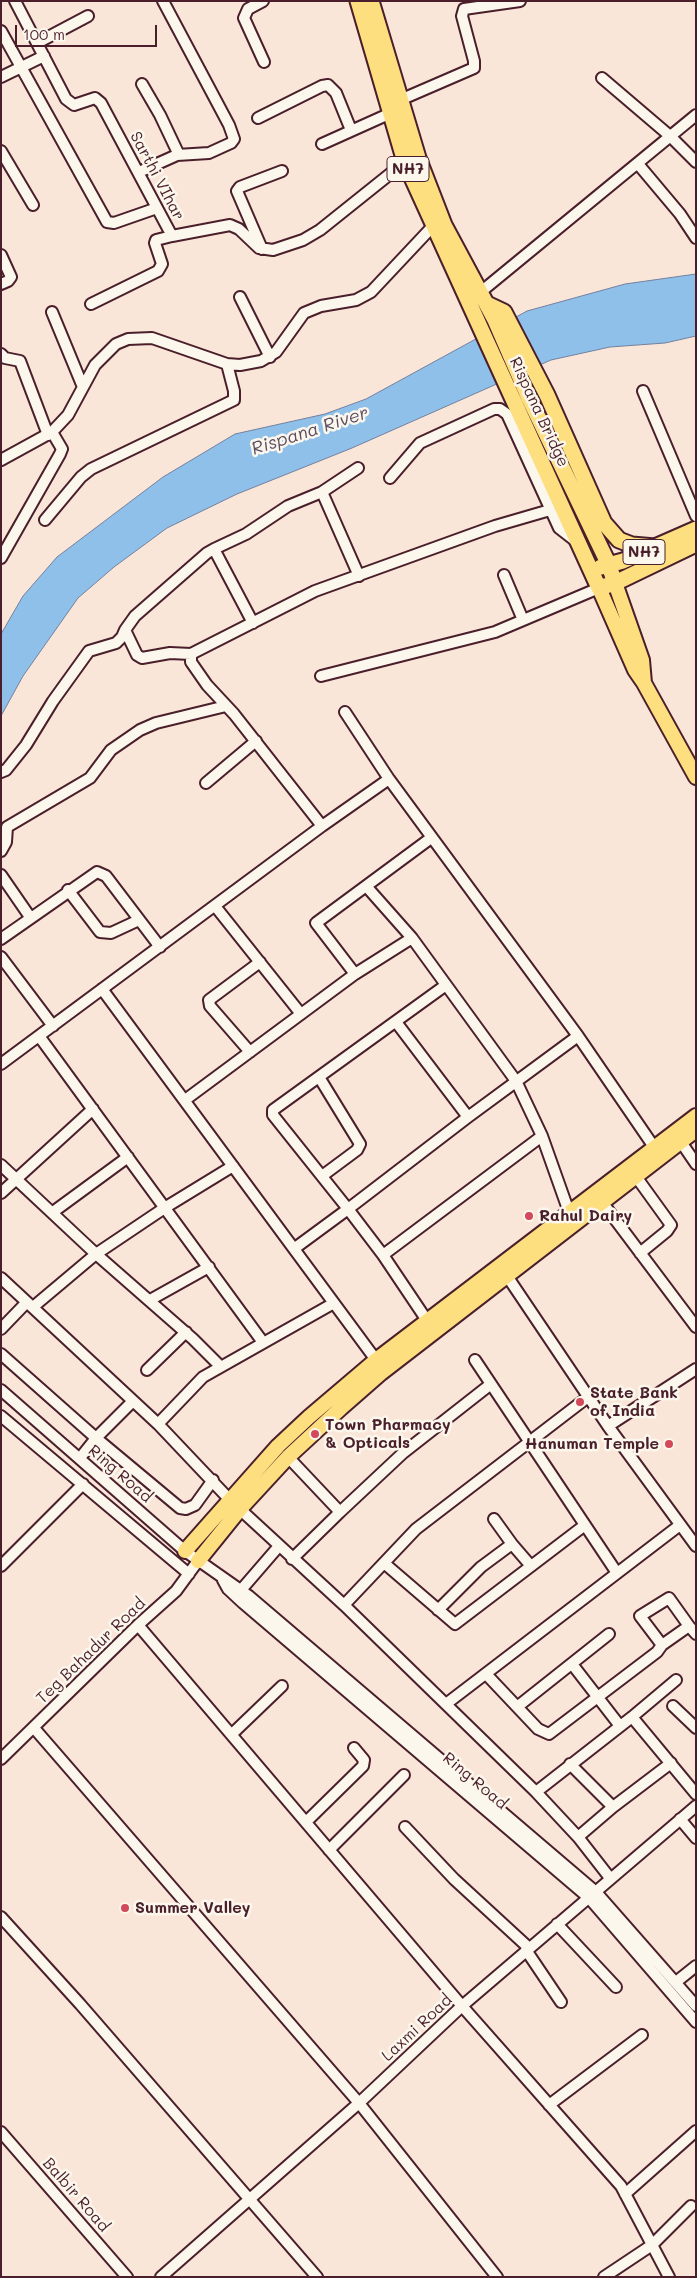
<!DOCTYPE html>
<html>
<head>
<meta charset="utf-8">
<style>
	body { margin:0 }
	#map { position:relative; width:697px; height:2278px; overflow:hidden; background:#fae6d8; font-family:Mali,sans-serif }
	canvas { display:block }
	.frame { position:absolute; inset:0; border:2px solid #4a1f2b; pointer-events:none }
	.scale { position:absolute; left:15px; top:25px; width:142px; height:22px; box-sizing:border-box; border:2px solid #4a1f2b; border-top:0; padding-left:6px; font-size:15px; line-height:18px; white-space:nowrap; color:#4a1f2b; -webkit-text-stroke:4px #fbf7ec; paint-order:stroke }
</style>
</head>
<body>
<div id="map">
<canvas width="697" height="2278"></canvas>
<div class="frame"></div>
<div class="scale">100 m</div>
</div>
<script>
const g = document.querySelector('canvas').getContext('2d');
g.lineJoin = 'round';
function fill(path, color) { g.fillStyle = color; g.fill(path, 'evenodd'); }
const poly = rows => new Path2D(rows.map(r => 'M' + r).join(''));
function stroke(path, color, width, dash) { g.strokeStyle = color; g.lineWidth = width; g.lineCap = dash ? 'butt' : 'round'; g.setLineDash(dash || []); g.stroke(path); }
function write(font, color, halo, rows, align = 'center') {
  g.font = font + ' Mali,sans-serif'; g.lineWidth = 5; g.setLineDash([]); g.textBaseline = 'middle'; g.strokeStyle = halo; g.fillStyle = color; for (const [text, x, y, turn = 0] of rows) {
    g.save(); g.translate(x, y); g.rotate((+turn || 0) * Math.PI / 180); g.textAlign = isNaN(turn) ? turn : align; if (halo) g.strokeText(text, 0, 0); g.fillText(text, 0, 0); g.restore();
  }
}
const water = poly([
	[696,274,696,336,665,343,610,347,551,360,352,448,237,494,167,528,114,567,78,598,23,676,1,716,1,634,23,596,57,557,163,477,235,434,325,414,366,399,527,311,625,284,696,274]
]);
const minor = poly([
	[15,1,66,99,74,105,95,98,101,103,172,236,230,225,239,229,259,248,273,250,303,240,320,230,405,162],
	[263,1,248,9,244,18,264,62],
	[1,31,107,222,114,223,157,208],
	[37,43,88,16],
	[1,77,44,56],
	[602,78,670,136,696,162],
	[142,84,160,115,179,155],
	[400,100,474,68,474,61,462,16,464,9,520,1],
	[258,118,322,86,328,85,336,93,351,130],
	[322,144,391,113],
	[1,151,33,205],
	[638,164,680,214,696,238],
	[139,172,177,155,209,153,231,143,234,139,229,125,163,1],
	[262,249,237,191,240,187,282,171],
	[1,255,11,277,8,281,1,284],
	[477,295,696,115],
	[240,297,270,357],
	[91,304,158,271,162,264,155,243,156,240,172,236],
	[52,312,83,387],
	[1,354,5,358,20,361,48,435],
	[643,391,696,516],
	[1,460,52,432,68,415,95,365,116,344,128,339,152,338,227,364,240,365,261,361,276,352,304,313,321,306,356,300,371,292,433,226],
	[358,468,322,492,359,576],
	[390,478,420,443,494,409,500,409,507,414,559,528,577,542],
	[45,520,81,477,91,469,234,400,234,391,227,364],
	[214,549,246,534,288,506,322,492],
	[1,558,60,454,62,449,52,432],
	[504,575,523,620],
	[191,654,170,653,142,658,137,655,125,630,135,616,207,553,214,549,253,623],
	[321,676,495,632,599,588],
	[345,712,389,779],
	[1,772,6,770,26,745,53,701,89,651,116,643,122,637,125,630],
	[206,783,256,741],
	[322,826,234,714,207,685,191,662,191,654,315,591,495,526,550,510],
	[1,851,6,842,7,827,90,778,111,750,140,730,156,723,226,706],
	[1,875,30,917],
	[366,886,412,938,516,1081,542,1136,569,1212],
	[68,890,100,932,111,933,139,920],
	[215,906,301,1014],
	[1,939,97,872,106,876,160,947],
	[1,957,53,1026],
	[355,974,316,923,431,838],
	[102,989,376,1360],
	[396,1022,468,1117],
	[39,1036,262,1341],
	[250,1052,210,1006,209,1000,260,962],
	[1,1064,322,826,389,779,578,1036,654,1147],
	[319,1077,360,1144,357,1150,322,1176],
	[185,1100,355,974,412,938],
	[681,1142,696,1164],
	[1,1165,96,1254,193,1339,220,1366],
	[632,1171,671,1225,667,1231,640,1253],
	[1,1193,93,1109],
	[602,1202,696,1327],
	[53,1212,128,1157],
	[295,1248,348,1209,273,1115,273,1110,446,985],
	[383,1255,348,1209,468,1117,578,1036],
	[503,1270,608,1426,696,1546],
	[1,1278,158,1424,230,1500,344,1605,536,1792,578,1837,610,1878],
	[150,1300,209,1267],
	[33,1307,96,1254,166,1207,233,1166],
	[428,1322,383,1255,542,1136],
	[1,1329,27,1302],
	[1,1354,96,1438,180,1508,186,1509,195,1505,213,1480],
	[475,1360,617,1573],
	[147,1370,186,1332],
	[1,1390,185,1551,249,1596,596,1892,696,2006],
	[1,1416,189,1574],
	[158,1424,203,1377,334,1303],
	[608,1426,696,1369],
	[288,1457,340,1512],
	[80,1458,96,1438,133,1401],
	[494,1519,512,1544],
	[292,1559,340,1512,403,1453,491,1384],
	[384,1563,455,1624,585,1525],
	[1,1566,83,1484],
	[223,1580,228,1589,243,1603,589,1898,696,2022],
	[241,1590,279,1546],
	[344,1605,416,1529,588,1397],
	[438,1610,481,1567,512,1544,531,1566],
	[138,1625,462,2006,621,2186,669,2277],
	[689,1626,662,1645,640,1616,669,1598,689,1626,696,1634],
	[572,1664,620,1726],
	[486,1674,538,1729,549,1734,657,1652,662,1645],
	[446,1704,680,1525],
	[673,1706,696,1728],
	[517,1707,609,1634],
	[632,1717,696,1794],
	[34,1728,359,2103,497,2277],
	[232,1734,282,1686],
	[1,1759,138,1625,176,1591,198,1561],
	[570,1764,613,1807],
	[536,1792,632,1717,676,1680],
	[680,1819,696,1838],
	[306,1822,363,1766,364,1760,354,1748],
	[405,1827,454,1879,529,1948],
	[578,1837,613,1807,671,1763],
	[329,1850,404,1775],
	[1,1917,80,2004,317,2277],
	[557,1924,616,1987],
	[526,1950,561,2002],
	[676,1982,696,1966],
	[549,2105,642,2035],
	[1,2132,127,2277],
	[625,2194,696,2131],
	[161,2277,359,2103,462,2006,696,1806],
	[604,2277,652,2245,691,2206]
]);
const major = poly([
	[615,583,642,660,644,683],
	[599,588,635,670,644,683,696,777],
	[185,1551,278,1446,309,1417,376,1360,696,1116],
	[198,1561,240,1509,288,1457,341,1408,381,1373,696,1130]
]);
const highway = poly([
	[358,1,405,162,599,588,615,583,696,544],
	[371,1,418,158,444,225,495,320,529,398,608,563,615,583],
	[487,304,504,312,547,395,604,523,619,540,632,545,655,547],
	[601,567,623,561,696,529]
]);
const markers = [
	[529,1216,5,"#d1495b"],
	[580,1402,5,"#d1495b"],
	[315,1434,5,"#d1495b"],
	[669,1444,5,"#d1495b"],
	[125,1908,5,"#d1495b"]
];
const shields = [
	[408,169,42],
	[644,552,42]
];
const shieldNames = [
	["NH7",408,169],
	["NH7",644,552]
];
const streetNames = [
	["Sarthi VIhar",157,176,62],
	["Rispana Bridge",539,412,65],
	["Ring Road",120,1474,41],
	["Teg Bahadur Road",91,1651,-44],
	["Ring Road",475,1781,40],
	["Laxmi Road",417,2028,-43],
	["Balbir Road",76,2195,49]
];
const poiNames = [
	["Rahul Dairy",539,1216],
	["State Bank",590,1393],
	["of India",590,1411],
	["Town Pharmacy",325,1425],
	["& Opticals",325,1443],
	["Hanuman Temple",659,1444,"right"],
	["Summer Valley",135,1908]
];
const waterNames = [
	["Rispana River",310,431,-18]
];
fill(water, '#8ec0ea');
stroke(water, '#73809e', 1);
stroke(minor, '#4a1f2b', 14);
stroke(major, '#4a1f2b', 18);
stroke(highway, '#4a1f2b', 19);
stroke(minor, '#fbf7ec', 10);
stroke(major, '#fddf80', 14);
stroke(highway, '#fddf80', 15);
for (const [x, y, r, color] of markers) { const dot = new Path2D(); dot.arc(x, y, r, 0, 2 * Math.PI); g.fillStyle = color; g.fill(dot); stroke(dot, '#fbf7ec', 2); }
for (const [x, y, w] of shields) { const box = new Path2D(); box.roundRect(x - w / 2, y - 12.5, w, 25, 4); g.fillStyle = '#fbf7ec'; g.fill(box); stroke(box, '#4a1f2b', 1); }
write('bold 15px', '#4a1f2b', null, shieldNames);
write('16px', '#4a1f2b', '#fbf7ec', streetNames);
write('bold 16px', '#4a1f2b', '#fbf7ec', poiNames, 'left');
write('italic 18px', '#5e4f64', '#fbf7ec', waterNames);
</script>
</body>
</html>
